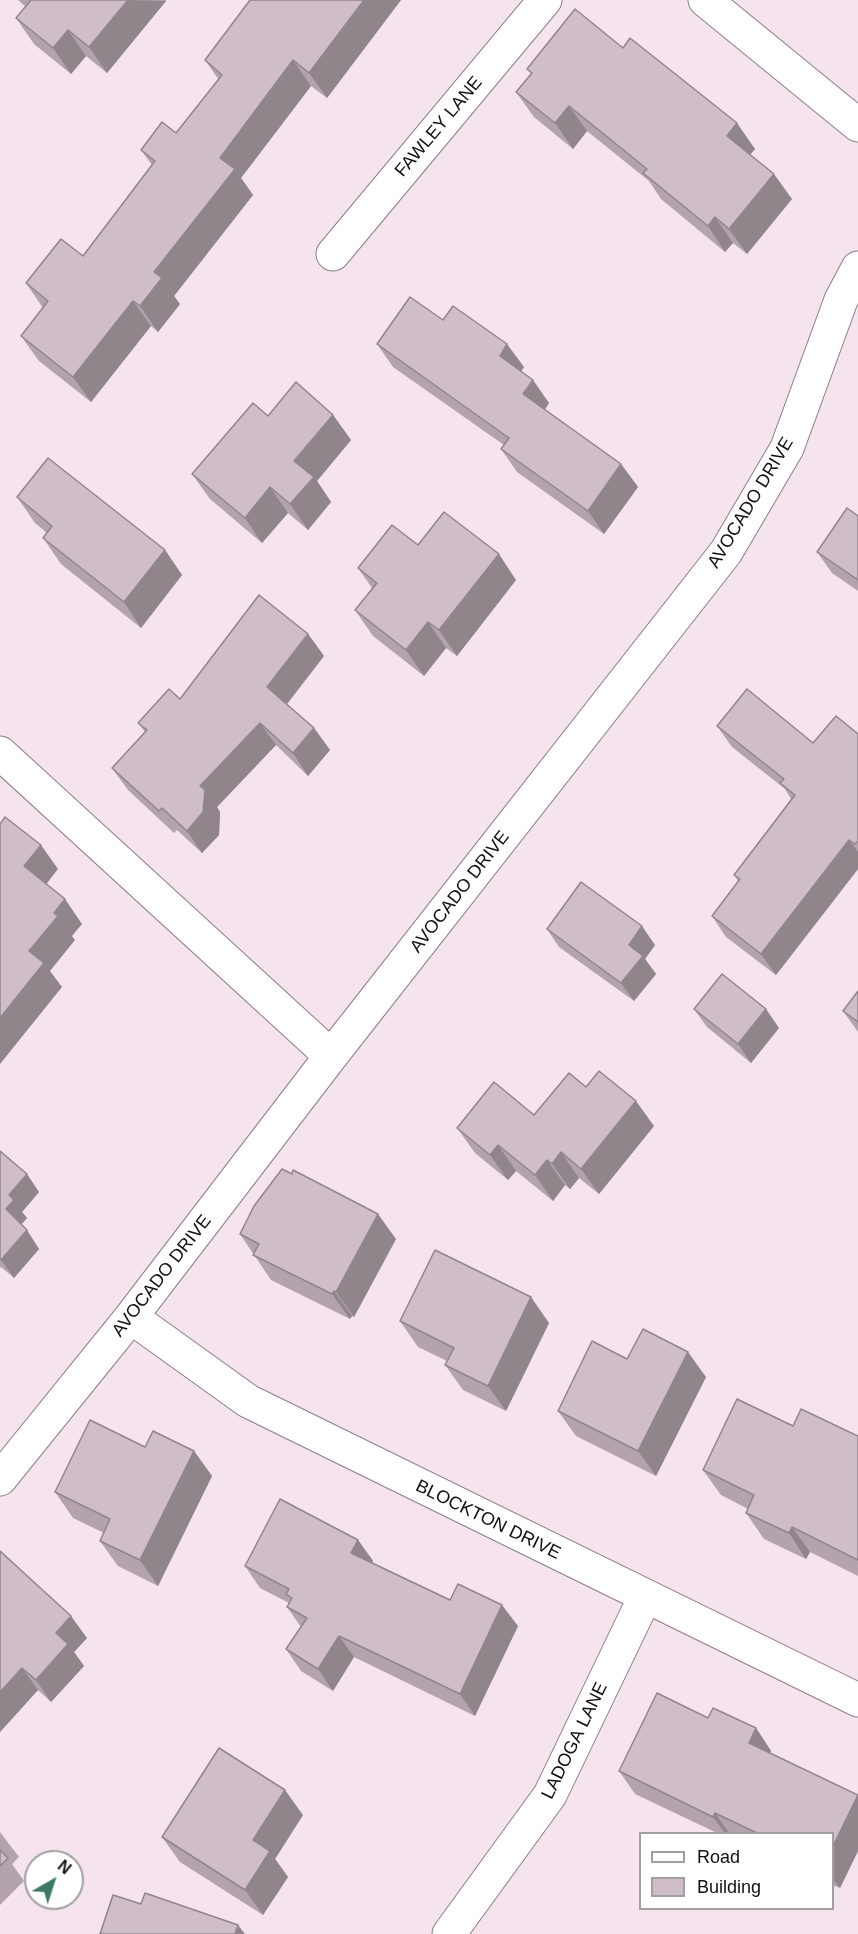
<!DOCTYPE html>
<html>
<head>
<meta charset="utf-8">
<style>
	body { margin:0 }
	#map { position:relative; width:858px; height:1934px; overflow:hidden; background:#f5e3ee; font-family:Helvetica,sans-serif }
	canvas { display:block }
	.legend { position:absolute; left:639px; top:1832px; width:195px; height:78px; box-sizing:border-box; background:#fff; border:2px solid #a19fa0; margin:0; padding:8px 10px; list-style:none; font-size:18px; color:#140e12 }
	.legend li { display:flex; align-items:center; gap:12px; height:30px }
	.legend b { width:30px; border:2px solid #a19fa0 }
	.north { position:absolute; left:24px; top:1850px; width:60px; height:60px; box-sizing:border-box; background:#fff; border:2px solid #a19fa0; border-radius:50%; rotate:39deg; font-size:16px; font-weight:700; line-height:24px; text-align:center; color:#140e12 }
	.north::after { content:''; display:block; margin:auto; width:21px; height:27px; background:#3d7964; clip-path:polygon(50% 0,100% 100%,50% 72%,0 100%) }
</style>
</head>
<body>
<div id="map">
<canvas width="858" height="1934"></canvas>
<ul class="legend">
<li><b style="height:8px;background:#fff"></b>Road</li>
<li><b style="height:16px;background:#cfbec8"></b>Building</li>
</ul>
<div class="north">N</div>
</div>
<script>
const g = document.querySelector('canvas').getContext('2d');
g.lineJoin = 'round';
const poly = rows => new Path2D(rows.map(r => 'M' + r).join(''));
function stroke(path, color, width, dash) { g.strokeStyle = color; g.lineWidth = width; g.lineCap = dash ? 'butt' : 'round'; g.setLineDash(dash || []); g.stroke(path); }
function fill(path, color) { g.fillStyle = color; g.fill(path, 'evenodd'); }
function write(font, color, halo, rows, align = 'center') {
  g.font = font + ' Helvetica,sans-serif'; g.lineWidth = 4.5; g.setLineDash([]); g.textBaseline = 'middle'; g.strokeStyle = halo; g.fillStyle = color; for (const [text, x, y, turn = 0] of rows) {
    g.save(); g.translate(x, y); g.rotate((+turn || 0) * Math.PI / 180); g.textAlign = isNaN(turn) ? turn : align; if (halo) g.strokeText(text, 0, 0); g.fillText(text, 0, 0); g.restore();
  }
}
const minor = poly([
	[705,0,858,125],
	[333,254,545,0],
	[0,753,331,1056],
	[131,1317,248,1401,858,1700],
	[0,1479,131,1317,331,1056,726,552,787,448,841,300,858,268],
	[449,1934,550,1795,645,1597]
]);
const wall = poly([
	[18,0,166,0,166,1,107,73,86,56,71,74,34,44,16,18,26,7],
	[401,0,327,98,311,86,241,178,253,195,174,296,180,304,158,332,151,326,91,402,39,361,21,336,43,308,26,283,83,256,152,165,141,150,176,133,219,80,205,60],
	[623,48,755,149,750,154,792,199,747,254,733,243,725,252,661,199,649,181,587,131,573,149,534,117,516,92,531,74,527,69],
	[443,320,524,367,521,371,549,403,545,409,621,464,638,487,604,534,517,472,501,449,504,445,393,367,377,344],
	[333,415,351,440,317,481,331,502,308,530,288,513,262,543,210,499,192,474,268,416],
	[17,497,165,550,182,575,141,628,61,564,43,538,47,533,35,523],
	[858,516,858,591,832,573,817,552],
	[418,545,516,580,457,656,446,648,424,676,373,636,355,610,372,588,358,568],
	[308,634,324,656,287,704,314,728,330,750,308,776,276,745,217,807,220,812,219,835,202,853,177,830,174,833,128,790,112,768,145,732,138,723,180,699],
	[717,726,813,743,858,734,858,869,776,975,726,937,712,916,738,881,734,875,791,799,785,789,732,747],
	[547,929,655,945,645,959,656,974,634,1001,559,947],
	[694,1009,779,1028,751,1063,707,1027],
	[843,1011,858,1022,858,1032],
	[586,1087,654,1126,599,1194,579,1178,570,1189,565,1185,553,1201,516,1171,508,1180,475,1153,457,1128,534,1115],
	[0,1151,39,1192,22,1212,27,1218,21,1225,39,1249,14,1278,1,1267,0,1268],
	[240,1234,396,1239,354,1317,352,1316,350,1319,271,1280],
	[400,1321,549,1323,506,1411,463,1390,445,1365,447,1361,418,1347],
	[627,1359,706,1377,656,1476,576,1436,558,1411],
	[793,1426,858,1436,858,1576,810,1552,806,1559,764,1539,746,1513,748,1509,721,1495,703,1470],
	[145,1447,194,1451,212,1476,158,1586,118,1566,100,1541,104,1533,73,1518,55,1492],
	[358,1540,373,1561,372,1563,450,1600,518,1626,475,1716,354,1657,333,1691,301,1671,286,1649,301,1627,287,1607,289,1603,260,1588,245,1566],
	[0,1551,87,1638,74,1652,84,1666,51,1702,38,1690,0,1732],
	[708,1718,756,1728,771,1751,770,1753,858,1795,858,1851,840,1888,832,1885,832,1833,717,1833,635,1794,619,1771],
	[303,1815,275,1859,288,1877,263,1915,180,1862,162,1837],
	[0,1832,19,1857,12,1864,24,1881,0,1905]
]);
const shadedWall = poly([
	[128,0,166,1,107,73,89,47],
	[364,0,401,0,327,98,309,73],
	[68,30,86,56,71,74,53,48],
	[293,60,311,86,241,178,253,195,174,296,180,304,158,332,140,306,154,272,220,158],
	[569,106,587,131,573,149,555,123],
	[737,123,755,149,745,161,727,136],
	[774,174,792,199,747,254,729,229],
	[715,217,733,243,725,252,708,226],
	[133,301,151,326,91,402,73,377],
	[507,344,524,367,516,379,500,356],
	[533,380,549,403,540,417,523,394],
	[333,415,351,440,317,481,331,502,308,530,290,504,294,461],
	[621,464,638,487,604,534,588,511],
	[270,487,288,513,262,543,245,518],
	[165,550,182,575,141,628,124,602],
	[499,554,516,580,457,656,439,630],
	[428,622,446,648,424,676,406,650],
	[308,634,324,656,283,709,267,687],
	[260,723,276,745,217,807,220,812,219,835,202,853,187,831,200,786],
	[314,728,330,750,308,776,293,753],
	[849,840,858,852,858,869,776,975,761,954],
	[41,845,58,869,41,891,24,866],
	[65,899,82,924,72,936,75,940,50,971,62,987,0,1064,0,1018,29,951,54,913],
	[642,926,655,945,645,959,656,974,634,1001,621,983,629,945],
	[766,1009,779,1028,751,1063,738,1044],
	[636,1101,654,1126,599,1194,581,1169],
	[498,1145,516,1171,508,1180,490,1155],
	[561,1152,579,1178,570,1189,552,1164],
	[547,1160,565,1185,553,1201,535,1175],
	[27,1174,39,1192,22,1212,27,1218,19,1227,6,1209,9,1195],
	[378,1214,396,1239,354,1317,336,1292],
	[27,1230,39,1249,14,1278,1,1260],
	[334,1291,352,1316,350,1319,332,1294],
	[531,1297,549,1323,506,1411,488,1386],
	[688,1352,706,1377,656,1476,638,1451],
	[194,1451,212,1476,158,1586,140,1560],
	[792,1527,810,1552,806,1559,789,1533],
	[358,1540,373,1561,366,1574,351,1553],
	[502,1605,518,1626,475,1716,460,1694],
	[71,1616,87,1638,74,1652,84,1666,51,1702,36,1680,56,1633],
	[339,1636,354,1657,333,1691,318,1669],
	[22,1668,38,1690,0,1732,0,1692],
	[756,1728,771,1751,764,1765,749,1743],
	[285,1790,303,1815,275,1859,288,1877,263,1915,245,1890,253,1840],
	[858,1795,858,1851,840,1888,832,1878,832,1848],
	[715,1813,729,1833,725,1833,713,1817],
	[238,1925,245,1934,235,1934]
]);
const building = poly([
	[31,0,128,0,89,47,68,30,53,48,16,18,31,0],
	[250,0,364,0,309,73,293,60,220,158,235,169,154,272,162,278,140,306,133,301,73,377,21,336,48,301,26,283,61,239,83,256,155,161,141,150,162,122,176,133,222,75,205,60,250,0],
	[575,9,623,48,630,38,737,123,727,136,774,174,729,229,715,217,708,226,643,173,647,169,569,106,555,123,516,92,532,73,527,69,575,9],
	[410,297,443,320,453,306,507,344,500,356,533,380,523,394,621,464,588,511,501,449,509,438,377,344,410,297],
	[296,382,333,415,294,461,314,477,290,504,270,487,245,518,192,474,253,403,268,416,296,382],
	[48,458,165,550,124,602,43,538,52,526,17,497,48,458],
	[847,508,858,516,858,580,817,552,847,508],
	[444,512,499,554,439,630,428,622,406,650,355,610,377,583,358,568,392,525,418,545,444,512],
	[259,595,308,634,267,687,314,728,293,753,260,723,200,786,205,790,203,812,187,831,162,808,159,811,112,768,147,730,138,723,169,689,180,699,259,595],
	[747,689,813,743,836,716,858,734,858,841,855,844,849,840,761,954,712,916,740,879,734,875,795,795,780,783,784,779,717,726,747,689],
	[5,817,41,845,24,866,65,899,54,913,58,916,29,951,44,963,0,1018,0,824,5,817],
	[581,882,642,926,629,945,643,956,621,983,547,929,581,882],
	[722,974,766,1009,738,1044,694,1009,722,974],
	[858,991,858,1022,843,1011,858,991],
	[599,1071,636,1101,581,1169,561,1152,552,1164,547,1160,535,1175,498,1145,490,1155,457,1128,494,1082,534,1115,569,1073,586,1087,599,1071],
	[0,1151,27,1174,9,1195,14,1200,6,1209,27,1230,1,1260,0,1259,0,1151],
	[282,1169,292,1174,293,1170,378,1214,336,1292,334,1291,332,1294,253,1255,259,1244,240,1234,254,1206,282,1169],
	[435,1250,531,1297,488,1386,445,1365,454,1348,400,1321,435,1250],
	[643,1329,688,1352,638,1451,558,1411,592,1341,627,1359,643,1329],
	[737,1399,793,1426,801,1409,858,1436,858,1560,792,1527,789,1533,746,1513,754,1495,703,1470,737,1399],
	[90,1420,145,1447,153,1431,194,1451,140,1560,100,1541,110,1519,55,1492,90,1420],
	[280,1499,358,1540,351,1553,450,1600,458,1584,502,1605,460,1694,339,1636,318,1669,286,1649,307,1618,287,1607,292,1598,286,1594,289,1589,245,1566,280,1499],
	[0,1551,71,1616,56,1633,68,1644,36,1680,22,1668,0,1692,0,1551],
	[657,1693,708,1718,713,1708,756,1728,749,1743,858,1795,832,1848,832,1833,757,1833,715,1813,713,1817,619,1771,657,1693],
	[219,1748,285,1790,253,1840,270,1851,245,1890,162,1837,219,1748],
	[0,1850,8,1858,0,1866,0,1850],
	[145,1893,238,1925,235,1934,100,1934,113,1895,141,1904,145,1893]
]);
const streetNames = [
	["FAWLEY LANE",439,127,-50],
	["AVOCADO DRIVE",751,503,-59],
	["AVOCADO DRIVE",460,892,-52],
	["AVOCADO DRIVE",162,1276,-52],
	["BLOCKTON DRIVE",488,1520,26],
	["LADOGA LANE",575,1741,-64]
];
stroke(minor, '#8d7d87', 35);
stroke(minor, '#fff', 33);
fill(wall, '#b2a3ac');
fill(shadedWall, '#91858c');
fill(building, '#cfbec8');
stroke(building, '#91858c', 1.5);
write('18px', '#140e12', '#fff', streetNames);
</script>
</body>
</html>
